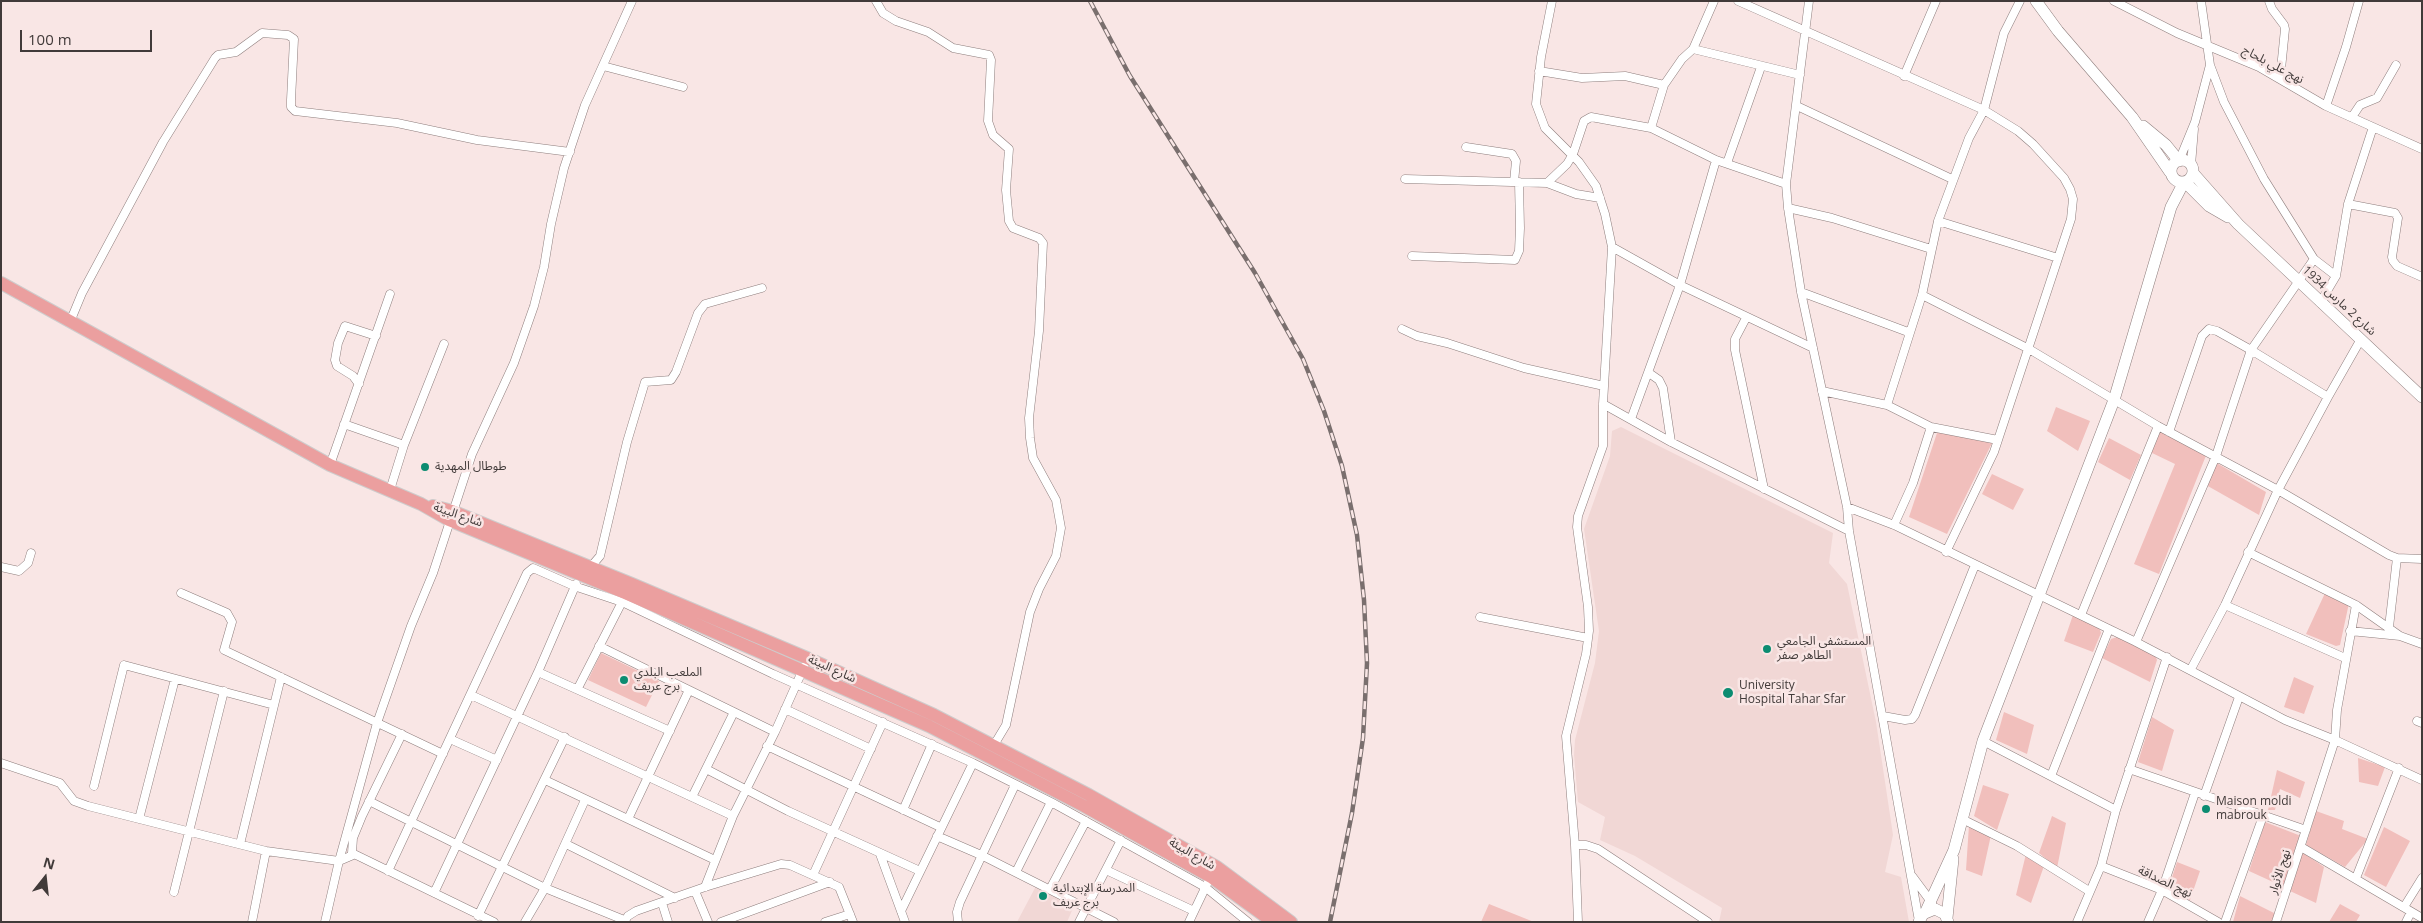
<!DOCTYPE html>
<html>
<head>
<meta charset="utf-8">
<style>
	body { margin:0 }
	#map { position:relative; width:2423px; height:923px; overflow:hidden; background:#f9e6e5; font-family:"Open Sans",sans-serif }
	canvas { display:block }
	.frame { position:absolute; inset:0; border:2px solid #413a39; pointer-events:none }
	.north { position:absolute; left:20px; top:853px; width:50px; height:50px; -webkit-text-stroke:4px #f9e6e5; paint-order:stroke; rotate:16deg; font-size:14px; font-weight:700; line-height:20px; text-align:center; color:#413a39 }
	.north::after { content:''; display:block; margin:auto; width:18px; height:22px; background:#413a39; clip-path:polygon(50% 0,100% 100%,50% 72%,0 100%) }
	.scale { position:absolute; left:20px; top:30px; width:132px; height:22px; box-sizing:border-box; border:2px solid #413a39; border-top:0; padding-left:6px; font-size:15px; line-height:18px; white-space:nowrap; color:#413a39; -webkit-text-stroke:4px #f9e6e5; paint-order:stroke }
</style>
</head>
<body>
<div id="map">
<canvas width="2423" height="923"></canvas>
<div class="frame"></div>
<div class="north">N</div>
<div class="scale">100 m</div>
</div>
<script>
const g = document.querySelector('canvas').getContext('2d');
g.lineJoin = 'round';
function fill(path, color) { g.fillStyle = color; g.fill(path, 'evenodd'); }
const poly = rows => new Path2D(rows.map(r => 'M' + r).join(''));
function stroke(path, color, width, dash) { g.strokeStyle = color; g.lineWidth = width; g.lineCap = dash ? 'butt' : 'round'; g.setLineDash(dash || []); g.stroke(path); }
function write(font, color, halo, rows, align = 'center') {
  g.font = font + ' "Open Sans","Noto Sans Arabic",sans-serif'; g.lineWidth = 5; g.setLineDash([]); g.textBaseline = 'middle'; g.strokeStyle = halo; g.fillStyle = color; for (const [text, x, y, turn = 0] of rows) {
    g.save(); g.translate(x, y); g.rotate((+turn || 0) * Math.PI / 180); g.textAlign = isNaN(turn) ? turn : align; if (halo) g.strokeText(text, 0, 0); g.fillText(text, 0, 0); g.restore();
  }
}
const built = poly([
	[1621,427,1833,533,1829,563,1847,584,1876,722,1893,835,1885,872,1901,877,1909,922,1719,922,1722,908,1635,856,1600,840,1605,817,1578,802,1574,755,1575,740,1595,663,1599,631,1584,529,1610,456,1612,431],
	[1036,886,1074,906,1067,922,1017,922]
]);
const green = poly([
	[2056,407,2090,421,2078,451,2047,431],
	[1938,430,1993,441,1947,534,1909,517],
	[2162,431,2207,453,2159,574,2134,564,2175,464,2150,452,2159,432],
	[2109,438,2141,455,2130,480,2098,462],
	[2215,462,2266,492,2259,515,2206,485],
	[1992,474,2024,489,2013,510,1982,494],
	[2326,591,2349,603,2340,645,2336,646,2306,634],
	[2073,615,2099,627,2101,633,2093,652,2064,641],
	[2117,637,2155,655,2157,660,2150,682,2102,658,2111,639],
	[601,653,659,681,646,707,588,680],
	[2294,677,2314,686,2304,714,2284,707],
	[2004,712,2034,725,2027,754,1996,740],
	[2152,717,2174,730,2162,771,2138,762],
	[2358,758,2385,767,2378,786,2359,782],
	[2277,770,2305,782,2300,798,2280,789,2275,810,2268,810],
	[1983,785,2009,794,1997,830,1974,816],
	[2316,811,2344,821,2342,829,2368,839,2345,867,2306,845],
	[2052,816,2066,823,2057,868,2039,853],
	[2265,822,2301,836,2284,887,2249,871],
	[1969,825,1991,835,1982,876,1966,870],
	[2384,827,2410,841,2386,887,2364,875],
	[2302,852,2324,867,2316,903,2290,891],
	[2026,854,2044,866,2031,903,2016,895],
	[2177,862,2200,871,2190,900,2168,890],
	[2240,896,2276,914,2272,922,2233,922],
	[1489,904,1534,922,1481,922],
	[2340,904,2360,915,2356,922,2329,922]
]);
const street = poly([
	[876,1,883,13,896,21,928,32,953,48,989,55,991,60,988,121,993,135,1009,149,1006,190,1009,221,1013,228,1039,238,1043,243,1039,331,1029,418,1030,438,1033,458,1056,500,1061,528,1056,556,1039,589,1030,612,1006,725,994,745],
	[1552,1,1541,57,1536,104,1545,128,1579,162,1596,186,1605,214,1612,247,1603,404,1603,446,1578,516,1577,527,1588,607,1589,631,1586,654,1566,736,1575,845,1578,922],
	[1738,1,1984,110,2018,131,2033,144,2064,178,2070,189,2073,199,2071,219,1994,452,1946,552],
	[1809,1,1786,184,1788,208,1801,292,1847,507,1849,531,1919,921],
	[2114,1,2177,33,2259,67,2326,106,2422,149],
	[2269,1,2272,9,2284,25,2285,29,2280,79],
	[1693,49,1800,75],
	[2210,65,2224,102,2264,179,2314,259,2336,276],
	[603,66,683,87],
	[1539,71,1582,78,1625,76,1664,85],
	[1904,76,1936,1],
	[1797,106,1952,179],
	[2326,106,2346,47,2359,1],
	[2352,117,2360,105,2377,98,2396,65],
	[1651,128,1664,85,1682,59,1693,49,1714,1],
	[1466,147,1512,154,1516,161,1514,182],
	[2179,161,2195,122,2210,65,2201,1],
	[1727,163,1761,67],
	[2191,165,2194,129],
	[1405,179,1547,183,1567,164,1573,154,1584,121,1591,117,1651,128,1716,160,1786,184],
	[1547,183,1576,194,1600,198],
	[2348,204,2395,213,2398,218,2392,257,2393,261,2397,266,2422,277],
	[1788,208,1832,218,1931,249],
	[1938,221,2058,258],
	[1612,247,1680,285,1813,348],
	[1412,256,1515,260,1519,251,1520,228,1519,182],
	[1801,292,1908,332],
	[1922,295,2029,349,2158,426,2278,490,2389,555,2397,558,2389,627],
	[2320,303,2336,276,2348,204,2373,127],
	[1746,318,1735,339,1735,350,1764,489],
	[70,322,82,293,163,142,215,58,218,55,236,52,262,33,288,35,294,39,291,100,291,107,295,111,397,123,477,140,570,152],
	[1402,329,1417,336,1447,343,1524,368,1604,386],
	[1649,373,1659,380,1663,388,1671,442],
	[359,384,353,376,337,366,335,360,338,343,345,326,376,336],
	[1822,391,1887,405,1931,427,1998,440],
	[1603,404,1671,442,1849,531],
	[1887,405,1922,295,1938,221,1969,138,1984,110,2004,33,2020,1],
	[1631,419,1680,285,1716,160],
	[344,424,404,445],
	[2169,432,2202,336,2209,329,2217,331,2251,350,2328,397,2361,339],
	[330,465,390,294],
	[390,490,404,445,444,344],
	[1847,507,1894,525,2136,642,2285,720,2335,740,2422,780],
	[1894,525,1913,483,1931,427],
	[2248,552,2356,605,2400,636,2422,644],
	[2397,558,2422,559],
	[1,567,19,571,28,563,31,553],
	[588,570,600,556,627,442,645,382,671,380,676,372,698,313,705,304,762,288],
	[181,593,227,613,232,622,224,650,443,754],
	[2225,605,2345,658],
	[2081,615,2158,426],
	[1480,617,1588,638],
	[2350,631,2400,636],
	[2136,642,2216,456,2251,350,2314,259],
	[599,646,775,732],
	[2191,669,2225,605,2278,490,2328,397],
	[538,672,670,731],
	[578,688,622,602],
	[471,695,733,816],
	[785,709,871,749],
	[1883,716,1905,720,1912,719,1915,715,1975,565],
	[2417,721,2422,723],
	[402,734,362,816,353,838,352,853,494,922],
	[450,739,497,760],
	[1983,741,2116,810],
	[767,746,940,827],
	[1,763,60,783,74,801,88,806,266,851,339,861,353,855],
	[706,769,788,811,920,871],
	[2129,769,2306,830],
	[2051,776,2109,629],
	[545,780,715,860],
	[94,786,124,665,274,705],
	[2204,796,2239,697],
	[692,797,734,712],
	[369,801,545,888,624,920],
	[903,810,932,744],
	[139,819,175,679],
	[628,819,689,690],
	[1962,819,2017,846,2089,891],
	[937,836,981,855,1114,922],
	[240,844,281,677],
	[566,844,675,898],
	[1575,845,1586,845,1598,849,1708,922],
	[2301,847,2422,918],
	[880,854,905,922],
	[2101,866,2162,890,2218,922],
	[1106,870,1194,911],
	[388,871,527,573,533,568,574,586,622,602,773,674,973,763,1051,802,1205,887,1248,922],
	[1016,872,1051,802],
	[813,875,883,722],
	[1912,876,1932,903],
	[2356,878,2399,768],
	[705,887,733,816,775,732,804,667],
	[1050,889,1086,821],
	[695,891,708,922],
	[174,892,224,691],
	[434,893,538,672,576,584],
	[662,903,668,922],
	[2404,907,2422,878],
	[901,911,973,763],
	[478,916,565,737],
	[252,922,266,851],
	[325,922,339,861,377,723,411,626,433,573,472,454,514,363,534,306,544,267,551,224,564,168,585,105,632,1],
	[525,922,545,888,585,800],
	[624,922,628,916,636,911,705,887,781,864,790,865,839,887,853,922],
	[721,922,830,882],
	[825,922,850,914],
	[958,922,957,912,960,902,1015,785],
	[1079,922,1121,840],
	[1189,922,1207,884],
	[2077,922,2101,866,2116,810,2167,657],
	[2148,922,2162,890,2195,793],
	[2225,922,2263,816],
	[2276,922,2335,740,2337,710,2356,605],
	[2406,922,2411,912]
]);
const secondary = poly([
	[2036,1,2058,31,2132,117,2170,172],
	[2143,126,2166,145,2179,161],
	'2171 171a11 11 0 1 1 22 0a11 11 0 1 1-22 0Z',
	[2193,173,2238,224,2422,397],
	[2185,182,2209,206,2228,217],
	[1926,911,1954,850,1983,741,2114,400,2171,207,2184,182],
	[1947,918,1953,859],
	[1919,922,1923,914,1935,909,1945,914,1948,922]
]);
const primary = poly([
	[1,283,330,465,421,504,449,520,625,593,929,726,1084,806,1211,877,1273,922],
	[433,506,452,511,632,584,807,658,934,715,1089,795,1217,867,1291,922]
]);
const rail = poly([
	[1090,1,1130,76,1255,273,1303,359,1324,411,1342,466,1357,535,1364,600,1367,663,1363,738,1352,813,1330,922]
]);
const markers = [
	[425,467,5,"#0c8c71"],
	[1767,649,5,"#0c8c71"],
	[624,680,5,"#0c8c71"],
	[1728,693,6,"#0c8c71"],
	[2206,809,5,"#0c8c71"],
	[1043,896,5,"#0c8c71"]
];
const streetNames = [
	["نهج علي بلحاج",2273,65,28],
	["شارع 2 مارس 1934",2339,301,43],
	["شارع البيئة",458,515,19],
	["شارع البيئة",832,669,24],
	["شارع البيئة",1192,854,30],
	["نهج الأنوار",2280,872,-72],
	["نهج الصداقة",2165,882,25]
];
const poiNames = [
	["طوطال المهدية",435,467],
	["المستشفى الجامعي",1777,642],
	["الطاهر صفر",1777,656],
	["الملعب البلدي",634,673],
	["برج عريف",634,687],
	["University",1739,686],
	["Hospital Tahar Sfar",1739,700],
	["Maison moldi",2216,802],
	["mabrouk",2216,816],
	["المدرسة الإبتدائية",1053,889],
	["برج عريف",1053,903]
];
fill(built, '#f1d7d5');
fill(green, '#f1bfbc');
stroke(street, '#8e7e7d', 9);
stroke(secondary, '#8e7e7d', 12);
stroke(primary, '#cecccc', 14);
stroke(street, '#fff', 8);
stroke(secondary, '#fff', 11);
stroke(primary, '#eb9f9f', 12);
stroke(rail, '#7a6f6e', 4.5);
stroke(rail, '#f9e6e5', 2.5, [8]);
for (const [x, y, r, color] of markers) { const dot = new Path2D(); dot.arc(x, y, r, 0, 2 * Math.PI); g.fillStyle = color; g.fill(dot); stroke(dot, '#f9e6e5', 2); }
write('12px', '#413a39', '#f9e6e5', streetNames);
write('12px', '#413a39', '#f9e6e5', poiNames, 'left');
</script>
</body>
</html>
